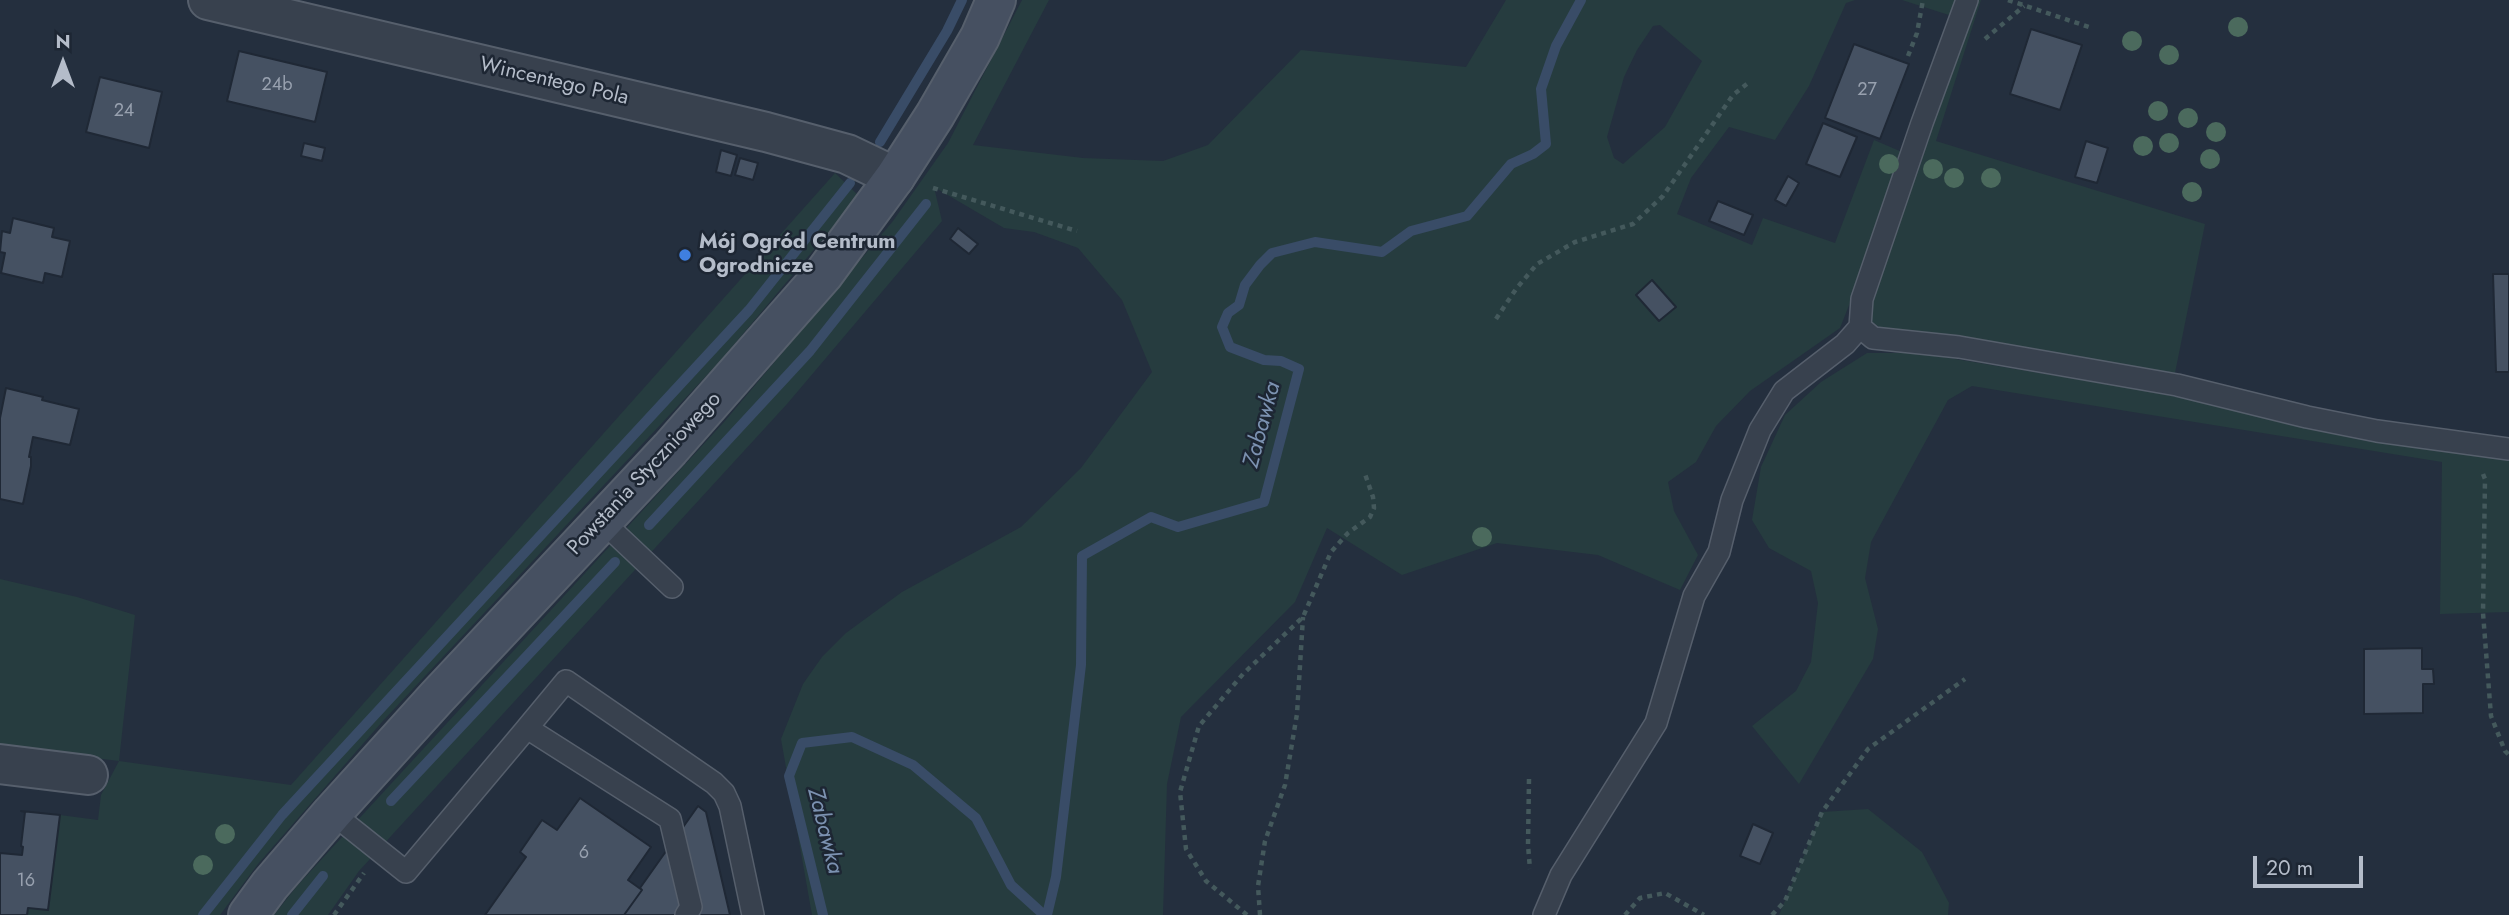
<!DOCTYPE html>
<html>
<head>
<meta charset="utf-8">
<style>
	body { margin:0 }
	#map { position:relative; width:2509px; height:915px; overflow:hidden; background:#242f3e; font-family:Jost,sans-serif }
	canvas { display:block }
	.north { position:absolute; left:28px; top:28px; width:70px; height:70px; -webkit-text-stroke:5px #1d2633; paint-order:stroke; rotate:0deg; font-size:19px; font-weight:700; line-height:28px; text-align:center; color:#b4bcc9 }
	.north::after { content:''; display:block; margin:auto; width:24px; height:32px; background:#b4bcc9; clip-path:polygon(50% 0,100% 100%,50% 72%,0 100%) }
	.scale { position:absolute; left:2253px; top:856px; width:110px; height:32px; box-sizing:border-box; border:4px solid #b4bcc9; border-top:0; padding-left:9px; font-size:21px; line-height:24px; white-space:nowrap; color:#b4bcc9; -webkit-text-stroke:5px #1d2633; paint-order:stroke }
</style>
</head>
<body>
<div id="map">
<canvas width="2509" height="915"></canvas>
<div class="north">N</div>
<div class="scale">20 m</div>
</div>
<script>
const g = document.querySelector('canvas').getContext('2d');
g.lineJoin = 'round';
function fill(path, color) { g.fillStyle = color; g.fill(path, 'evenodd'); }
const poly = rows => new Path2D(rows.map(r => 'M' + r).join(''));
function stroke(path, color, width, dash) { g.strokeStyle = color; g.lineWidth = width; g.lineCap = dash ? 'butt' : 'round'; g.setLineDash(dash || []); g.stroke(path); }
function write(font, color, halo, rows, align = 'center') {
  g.font = font + ' Jost,sans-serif'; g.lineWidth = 5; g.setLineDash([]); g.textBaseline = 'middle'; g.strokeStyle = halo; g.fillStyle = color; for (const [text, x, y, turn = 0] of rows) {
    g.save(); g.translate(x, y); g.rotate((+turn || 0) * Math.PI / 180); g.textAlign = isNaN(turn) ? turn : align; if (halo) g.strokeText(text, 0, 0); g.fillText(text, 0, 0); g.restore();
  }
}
const green = poly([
	[1022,0,1049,0,973,145,1083,158,1163,161,1208,145,1301,50,1466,67,1506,0,1855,0,1846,3,1809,86,1775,140,1729,127,1691,178,1677,214,1752,245,1763,218,1835,243,1874,140,1902,152,1861,275,1840,328,1750,391,1716,426,1696,462,1668,482,1674,511,1698,555,1680,590,1598,555,1497,543,1402,575,1327,528,1295,602,1181,717,1167,784,1163,915,812,915,781,739,803,684,822,657,846,633,902,592,1021,527,1081,468,1152,372,1122,300,1078,248,1034,232,1004,228,934,187,942,221,787,404,359,871,328,915,274,915,297,886,725,421,893,221,948,143],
	[1660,25,1702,61,1665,127,1623,164,1614,158,1607,137,1624,77,1637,50,1653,26],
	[1902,0,1958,0,1952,16],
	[1977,0,1981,0,1936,141,2205,224,2175,373,1924,336,1879,327,1871,321,1869,307],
	[835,173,859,196,721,360,382,722,258,864,220,915,27,915,28,908,48,910,60,815,98,820,101,795,119,761,0,746,0,579,77,597,135,615,119,761,291,785],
	[1867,353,1919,353,2136,389,2429,446,2509,458,2509,612,2440,614,2442,462,1972,386,1948,400,1871,542,1865,578,1878,629,1873,659,1799,784,1752,726,1796,691,1811,662,1818,603,1811,571,1769,548,1752,520,1761,467,1785,415,1821,382],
	[1868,809,1922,852,1949,903,1948,915,1779,915,1822,812]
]);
const stream = poly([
	[880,142,947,31,962,0],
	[649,525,810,351,926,204],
	[391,801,615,562],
	[203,915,282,815,749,310,850,183],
	[292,915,323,876],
	[823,915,789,776,802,743,852,737,913,765,976,818,1011,885,1044,915],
	[1047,915,1056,877,1081,665,1082,556,1151,517,1178,527,1264,502,1299,369,1281,361,1264,360,1230,347,1222,327,1228,313,1239,305,1245,285,1260,265,1272,253,1315,242,1382,252,1411,231,1467,216,1511,164,1533,154,1546,144,1541,89,1556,46,1581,0]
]);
const building = poly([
	[2031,29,2082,45,2060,110,2010,94,2031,29],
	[1854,44,1909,64,1880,139,1825,118,1854,44],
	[239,51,327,72,315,122,227,101,239,51],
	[100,77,162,92,149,148,86,132,100,77],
	[1823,123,1857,137,1840,177,1806,164,1823,123],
	[2086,141,2108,148,2097,183,2075,177,2086,141],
	[304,143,325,148,322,161,301,156,304,143],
	[721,150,737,155,731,176,716,172,721,150],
	[740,158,758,163,753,180,735,175,740,158],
	[1788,176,1799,183,1786,206,1775,200,1788,176],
	[1718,201,1753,215,1744,235,1709,221,1718,201],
	[13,218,54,228,52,237,70,241,62,277,45,273,43,283,1,273,5,253,0,252,2,231,10,233,13,218],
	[958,228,978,244,969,254,950,239,958,228],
	[2493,274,2509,274,2509,372,2496,372,2493,274],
	[1652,280,1676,307,1659,321,1636,295,1652,280],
	[6,388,43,397,42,400,79,409,70,445,33,437,29,457,31,457,31,466,23,504,0,499,0,418,6,388],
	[2422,648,2422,669,2433,669,2434,684,2423,684,2423,713,2364,714,2364,649,2422,648],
	[580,798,651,847,628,880,642,890,624,915,485,915,526,857,520,852,542,820,557,830,580,798],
	[698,806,706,812,730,915,624,915,642,890,640,888,698,806],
	[21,811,60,815,48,910,28,908,27,915,0,915,0,853,22,855,23,847,21,846,25,812,21,811],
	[1753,824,1773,833,1760,864,1740,856,1753,824]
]);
const path = poly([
	[2008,0,2092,28],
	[1985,39,2024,6],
	[1908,56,1917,33,1923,0],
	[933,188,1077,231],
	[1496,319,1516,289,1537,264,1575,242,1633,224,1663,196,1733,95,1748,83],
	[2483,474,2485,479,2483,613,2491,716,2505,751,2509,755],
	[1529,779,1528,845,1530,869],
	[334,915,364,873],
	[1247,915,1206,881,1186,849,1180,792,1199,726,1243,674,1303,617,1331,552,1348,533,1370,517,1374,508,1373,497,1365,474],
	[1260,915,1258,886,1265,841,1285,785,1297,714,1303,617],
	[1625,915,1640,898,1665,893,1704,915],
	[1772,915,1785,901,1822,812,1868,749,1965,679]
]);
const service = poly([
	[1860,327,1873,338,1959,347,2177,385,2307,417,2377,431,2509,449],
	[602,521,672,587],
	[527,728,566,681,714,783,724,793,730,806,753,915],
	[332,813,406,872,527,728,670,819,691,907,686,915],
	[1544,915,1561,875,1656,723,1694,596,1719,552,1732,500,1760,430,1784,391,1845,344,1860,327,1862,299,1922,123,1967,0]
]);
const minor = poly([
	[208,0,766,132,847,154,895,177],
	[0,764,88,775]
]);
const secondary = poly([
	[248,915,270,885,332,813,437,697,670,449,823,275,895,177,935,115,980,37,996,0]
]);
const trees = [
	[2238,27],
	[2132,41],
	[2169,55],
	[2158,111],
	[2188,118],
	[2216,132],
	[2169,143],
	[2143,146],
	[2210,159],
	[1889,164],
	[1933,169],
	[1954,178],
	[1991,178],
	[2192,192],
	[1482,537],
	[225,834],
	[203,865]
];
const markers = [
	[685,255,7,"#3f7fe0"]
];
const numberNames = [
	["24b",277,86],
	["27",1867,91],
	["24",124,112],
	["6",584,854],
	["16",26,882]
];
const streetNames = [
	["Wincentego Pola",554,82,13],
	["Powstania Styczniowego",645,474,-47]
];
const poiNames = [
	["Mój Ogród Centrum",699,243],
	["Ogrodnicze",699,267]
];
const waterNames = [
	["Zabawka",1263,425,-75],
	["Zabawka",824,831,76]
];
fill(green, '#263c3f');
stroke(stream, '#394c67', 10);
fill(building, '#455162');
stroke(building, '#1f2835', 2);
stroke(service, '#565f6c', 24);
stroke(minor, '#565f6c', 42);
stroke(secondary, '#565f6c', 42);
stroke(path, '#44595c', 4.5, [5, 5]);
stroke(service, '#38414e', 21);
stroke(minor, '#38414e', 38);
stroke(secondary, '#465061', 38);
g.fillStyle = '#4b6a5d';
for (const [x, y] of trees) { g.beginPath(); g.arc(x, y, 10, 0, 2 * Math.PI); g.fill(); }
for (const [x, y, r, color] of markers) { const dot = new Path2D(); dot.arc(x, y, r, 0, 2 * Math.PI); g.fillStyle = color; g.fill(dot); stroke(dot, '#1d2633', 2.5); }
write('18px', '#98a1af', null, numberNames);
write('21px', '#b4bcc9', '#1d2633', streetNames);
write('bold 21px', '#b4bcc9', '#1d2633', poiNames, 'left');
write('italic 23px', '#7c92b1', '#1d2633', waterNames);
</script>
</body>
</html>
